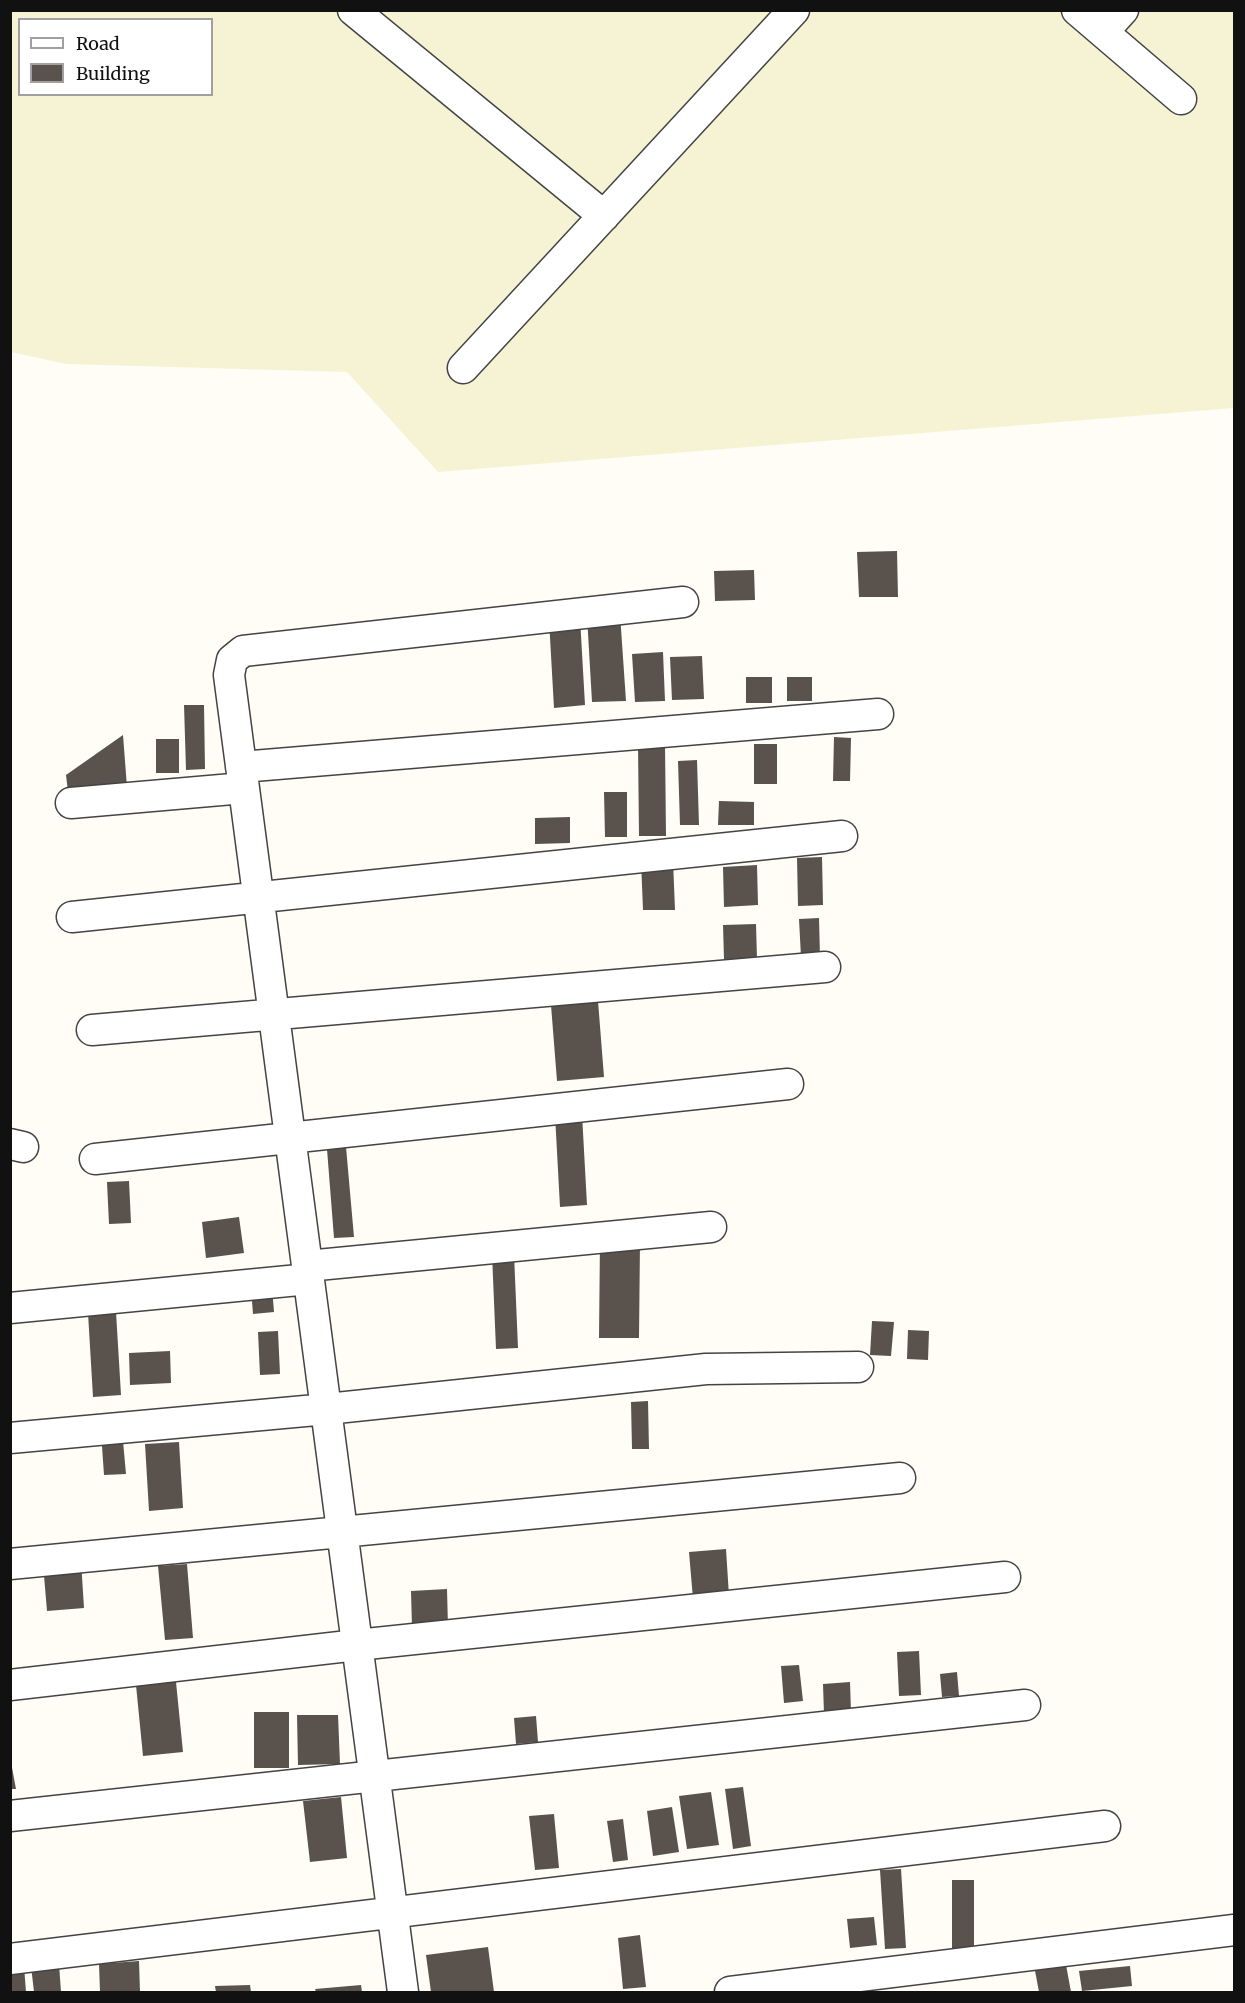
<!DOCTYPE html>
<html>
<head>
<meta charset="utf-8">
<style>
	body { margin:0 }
	#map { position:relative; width:1245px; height:2003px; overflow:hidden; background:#fffdf5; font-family:Merriweather,serif }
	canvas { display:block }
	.frame { position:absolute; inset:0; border:12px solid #111; pointer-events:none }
	.legend { position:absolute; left:18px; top:18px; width:195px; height:78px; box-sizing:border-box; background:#fff; border:2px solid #a0a0a0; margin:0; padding:8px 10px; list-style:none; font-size:18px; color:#111 }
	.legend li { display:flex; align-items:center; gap:12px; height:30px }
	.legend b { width:30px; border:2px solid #a0a0a0 }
</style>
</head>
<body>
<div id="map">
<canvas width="1245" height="2003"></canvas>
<div class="frame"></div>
<ul class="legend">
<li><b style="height:8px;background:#fff"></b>Road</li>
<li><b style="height:16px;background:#5a524d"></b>Building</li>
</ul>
</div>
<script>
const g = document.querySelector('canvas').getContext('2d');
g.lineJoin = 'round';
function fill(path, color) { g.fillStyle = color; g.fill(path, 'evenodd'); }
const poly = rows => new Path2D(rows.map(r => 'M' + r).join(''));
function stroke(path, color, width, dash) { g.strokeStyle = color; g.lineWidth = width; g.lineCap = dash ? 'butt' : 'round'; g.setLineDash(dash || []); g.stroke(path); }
const farmland = poly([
	[11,11,1234,11,1234,408,438,472,347,372,66,364,11,352],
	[20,20,212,20,212,94,20,94]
]);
const building = poly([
	[897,551,898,597,859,597,857,552],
	[754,570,755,600,715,601,714,571],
	[620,614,626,701,592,702,587,616],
	[580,618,585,705,554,708,549,620],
	[663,652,665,701,635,702,632,654],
	[702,656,704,699,672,700,670,657],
	[746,677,772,677,772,703,746,703],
	[787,677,812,677,812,701,787,701],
	[184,705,204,705,205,769,186,770],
	[123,735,127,787,68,792,66,775],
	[834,737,851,738,850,781,833,781],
	[156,739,179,739,179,773,156,773],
	[754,744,777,744,777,784,754,784],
	[638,745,665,745,666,836,639,836],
	[697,760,699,825,680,825,678,761],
	[604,792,627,792,627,837,605,837],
	[719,801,754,802,754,825,718,825],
	[570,817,570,843,535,844,535,818],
	[822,857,823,905,798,906,797,858],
	[673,860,675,910,643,910,641,861],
	[757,865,758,905,724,907,723,867],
	[819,918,820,957,801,957,799,919],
	[756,924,757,959,724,959,723,925],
	[598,1001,604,1077,557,1081,551,1005],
	[582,1114,587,1205,560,1207,555,1115],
	[346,1147,354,1237,334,1238,327,1149],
	[129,1181,131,1223,109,1224,107,1182],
	[239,1217,244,1253,206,1258,202,1222],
	[600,1240,640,1241,639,1338,599,1338],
	[492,1254,514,1254,518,1348,496,1349],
	[272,1287,274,1312,253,1314,251,1288],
	[116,1312,121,1395,93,1397,88,1313],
	[872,1321,894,1322,891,1356,870,1355],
	[908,1330,929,1331,928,1360,907,1359],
	[278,1331,280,1374,260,1375,258,1332],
	[170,1351,171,1383,130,1385,129,1353],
	[648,1401,649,1449,632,1449,631,1402],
	[122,1430,126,1474,104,1475,101,1432],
	[179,1442,183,1508,149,1511,145,1444],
	[726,1549,729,1596,693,1599,689,1552],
	[81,1561,84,1608,47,1611,43,1564],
	[187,1564,193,1638,165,1640,158,1566],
	[447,1589,448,1627,412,1628,411,1591],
	[919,1651,921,1695,899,1696,897,1652],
	[799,1665,803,1701,784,1703,781,1666],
	[175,1672,183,1752,143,1756,135,1675],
	[957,1672,959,1696,942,1697,940,1674],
	[850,1682,851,1712,824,1714,823,1684],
	[254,1712,289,1712,289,1768,254,1768],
	[297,1715,338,1715,340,1764,298,1765],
	[536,1716,538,1742,516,1744,514,1718],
	[10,1757,16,1789,10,1789],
	[743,1787,751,1846,733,1849,725,1789],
	[711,1792,719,1845,687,1849,679,1796],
	[341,1797,347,1858,310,1862,303,1801],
	[672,1807,679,1852,653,1856,647,1811],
	[554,1814,559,1868,535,1870,529,1816],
	[623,1819,628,1860,613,1862,607,1821],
	[901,1869,906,1948,885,1949,880,1870],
	[952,1880,974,1880,974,1951,952,1951],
	[874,1917,877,1945,850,1948,847,1919],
	[640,1935,646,1987,623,1989,618,1938],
	[488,1947,494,1992,431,1992,426,1955],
	[1064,1954,1071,1992,1039,1992,1033,1960],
	[139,1961,140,1992,100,1992,99,1964],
	[59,1964,61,1992,34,1992,31,1966],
	[24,1966,26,1992,10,1992,10,1968],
	[1130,1966,1132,1986,1082,1991,1079,1971],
	[250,1985,251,1992,216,1992,215,1986],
	[361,1985,362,1992,316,1992,315,1989]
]);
const minor = poly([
	[353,10,604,216],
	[1077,10,1181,99],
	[1103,32,1123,10],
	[463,368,794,10],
	[241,767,878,714],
	[71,803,244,788],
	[72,917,842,836],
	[92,1030,825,967],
	[10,1144,23,1147],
	[95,1159,788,1084],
	[307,1266,711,1227],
	[10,1308,309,1279],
	[10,1438,327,1409,706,1369,858,1367],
	[10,1564,900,1478],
	[10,1685,357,1645,1005,1577],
	[10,1816,1025,1705],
	[10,1959,1105,1826],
	[403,1992,229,675,232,660,243,651,683,602],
	[730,1992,1234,1930]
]);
fill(farmland, '#f6f3d4');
fill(building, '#5a524d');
stroke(minor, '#444', 33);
stroke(minor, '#fff', 30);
</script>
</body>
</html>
